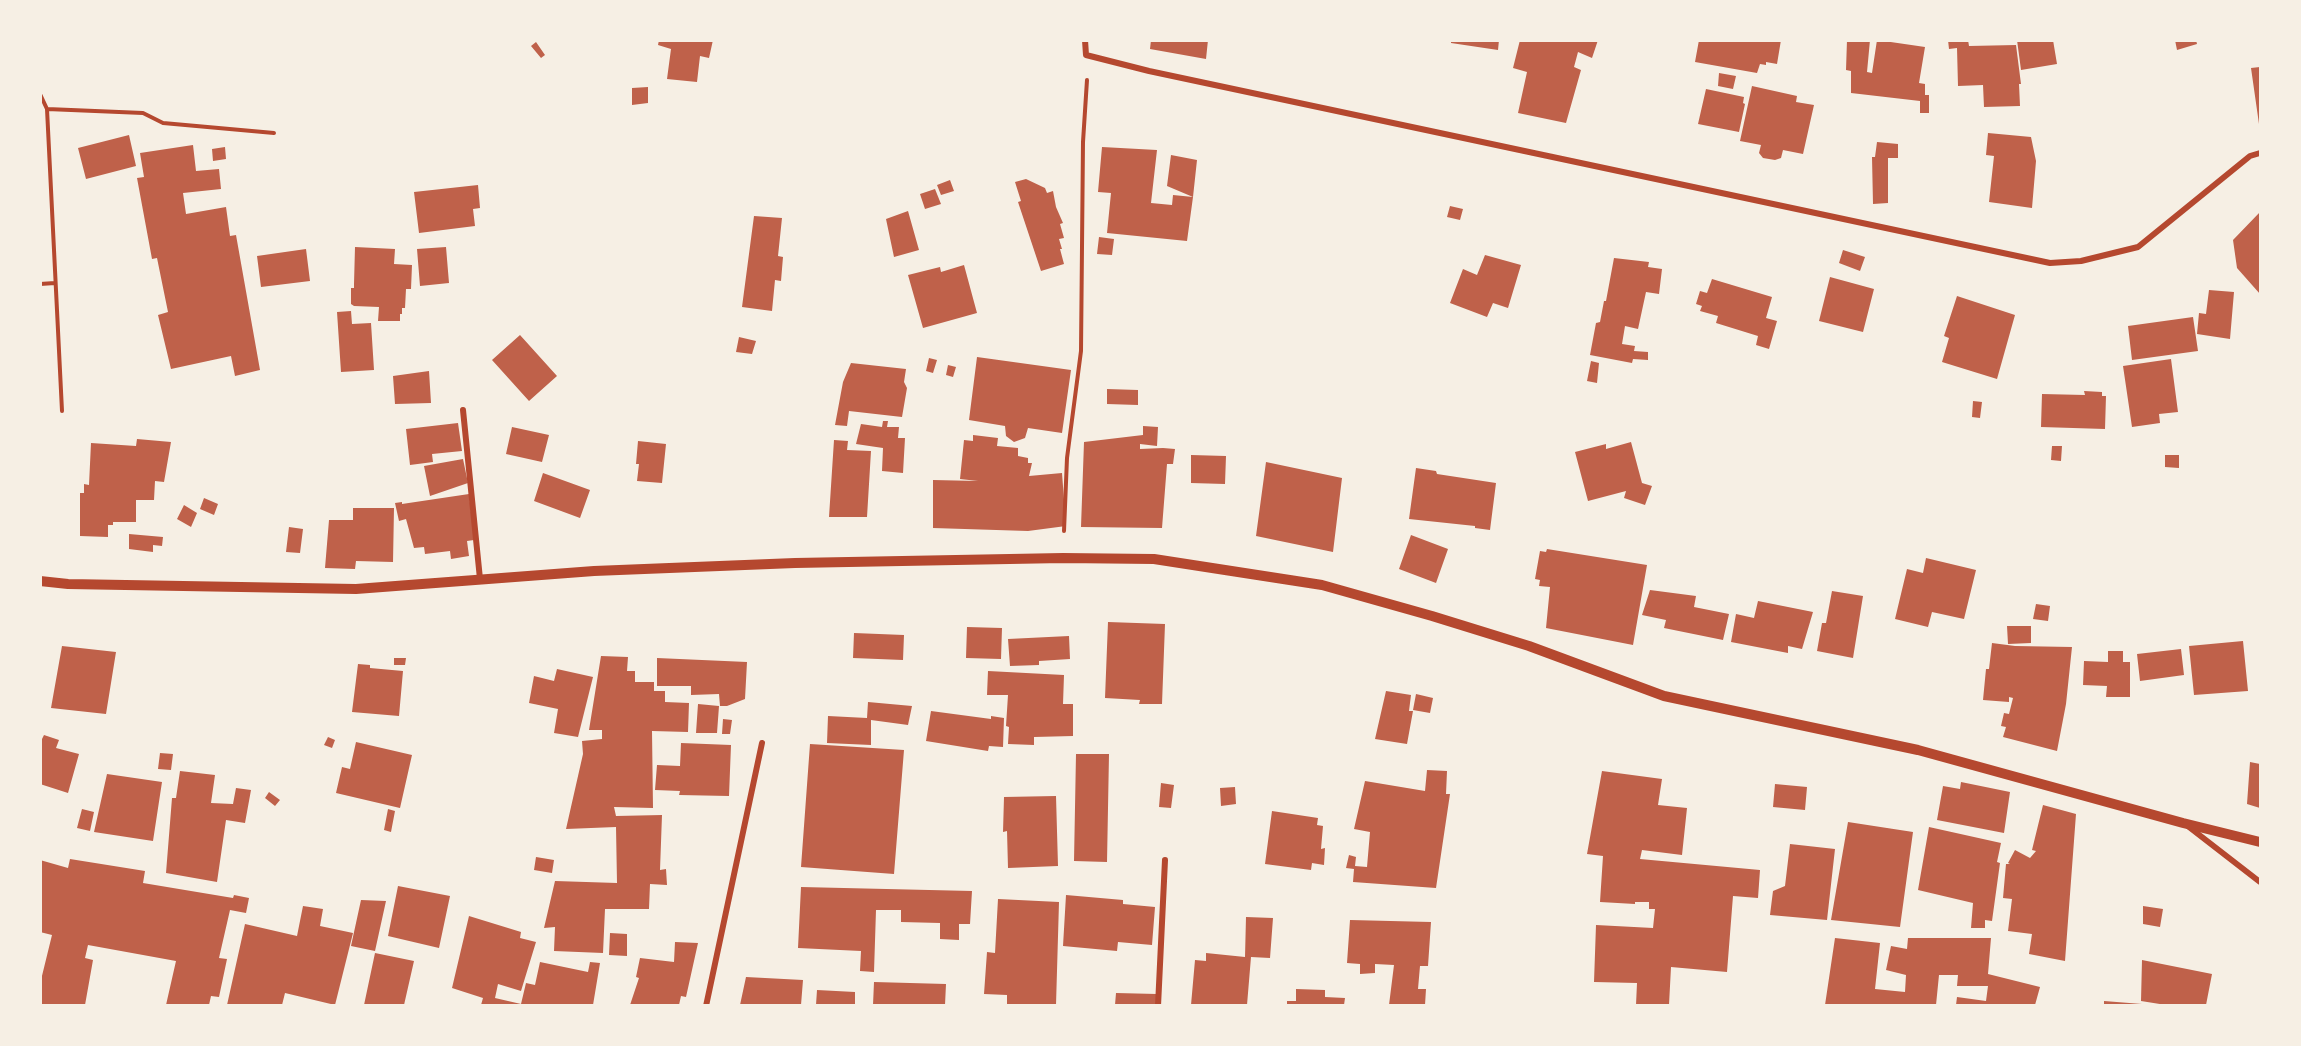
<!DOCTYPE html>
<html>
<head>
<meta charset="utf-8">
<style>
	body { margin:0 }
	#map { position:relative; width:2301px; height:1046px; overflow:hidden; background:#f6efe4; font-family:Commissioner,sans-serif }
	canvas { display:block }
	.frame { position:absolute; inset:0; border:42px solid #f6efe4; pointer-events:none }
</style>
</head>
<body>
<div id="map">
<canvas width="2301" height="1046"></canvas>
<div class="frame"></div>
</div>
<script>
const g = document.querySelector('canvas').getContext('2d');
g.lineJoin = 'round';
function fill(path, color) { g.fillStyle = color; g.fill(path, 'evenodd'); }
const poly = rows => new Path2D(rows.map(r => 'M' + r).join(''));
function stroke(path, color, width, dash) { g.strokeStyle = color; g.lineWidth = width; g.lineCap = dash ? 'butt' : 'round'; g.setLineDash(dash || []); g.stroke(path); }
const building = poly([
	[659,40,713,40,709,58,700,56,697,82,667,79,671,49,658,45],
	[1151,40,1208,40,1206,59,1150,49],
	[1451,40,1499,40,1498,50,1451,43],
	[1520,40,1598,40,1592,58,1578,52,1574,67,1581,70,1566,123,1518,113,1527,72,1513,68],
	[1699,40,1781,40,1777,64,1766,62,1766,65,1760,64,1757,73,1695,62],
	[1847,40,1870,40,1867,72,1872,73,1877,40,1925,47,1919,83,1925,84,1925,95,1929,95,1929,113,1920,113,1920,101,1851,93,1851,71,1846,70],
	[1948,40,1968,40,1969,46,2016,45,2021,84,2019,84,2020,106,1984,107,1983,85,1958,86,1957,48,1949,49],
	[2017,40,2053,40,2057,64,2021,70],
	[2175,40,2196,40,2197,44,2177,50],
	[536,42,545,55,541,58,531,46],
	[2260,67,2260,124,2259,124,2251,68],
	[1719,73,1736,76,1733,89,1718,86],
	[1752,86,1797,96,1796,102,1814,105,1803,154,1783,150,1781,158,1775,160,1763,158,1759,153,1761,145,1740,141],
	[648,87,648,103,632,105,632,88],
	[1706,89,1744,97,1743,103,1745,104,1739,132,1698,124],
	[1988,133,2031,137,2036,161,2032,208,1989,202,1994,156,1986,155],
	[129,135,136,166,86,179,78,148],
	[1877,142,1898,144,1898,158,1888,158,1888,203,1873,204,1872,157,1875,157],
	[193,145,196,171,219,169,221,189,183,193,186,214,226,207,230,236,236,235,260,370,235,376,231,356,171,369,158,315,168,312,157,258,152,259,137,178,144,177,140,153],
	[225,147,226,159,213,161,212,149],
	[1102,147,1157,150,1151,203,1172,205,1173,195,1193,197,1187,241,1107,233,1111,193,1098,192],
	[1171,155,1197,160,1193,197,1167,186],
	[1026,179,1045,188,1047,193,1053,191,1056,207,1063,223,1060,224,1064,238,1059,239,1062,249,1060,249,1064,264,1041,271,1018,202,1021,201,1015,182],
	[950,180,954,191,941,195,937,185],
	[478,185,480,208,473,209,475,226,419,233,414,192],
	[935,189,941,204,925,209,920,194],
	[1450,206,1463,209,1460,220,1447,217],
	[908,211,919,250,894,257,886,219],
	[2260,212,2260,294,2237,268,2233,240],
	[754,216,782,218,778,256,783,257,781,281,775,280,772,311,742,307],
	[1099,237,1114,239,1112,255,1097,254],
	[355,247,395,249,394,264,412,265,411,289,406,289,405,308,402,308,402,314,400,314,400,321,378,321,379,307,354,306,351,304,351,288,354,288,354,284],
	[446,247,449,283,420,286,417,249],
	[306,249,310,281,261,287,257,256],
	[1843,250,1865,257,1860,271,1839,263],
	[1485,255,1521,265,1508,308,1493,303,1487,317,1450,303,1463,269,1477,275],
	[1614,258,1649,262,1648,267,1662,269,1659,294,1646,292,1638,329,1625,326,1622,344,1635,346,1634,351,1648,352,1648,360,1633,359,1632,363,1590,355,1596,323,1600,322,1604,301,1606,301],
	[964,265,977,313,923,328,908,275,940,267,941,272],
	[1830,277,1874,289,1863,332,1819,321],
	[1712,279,1772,297,1766,318,1777,321,1769,349,1756,345,1758,336,1716,323,1718,316,1700,311,1702,306,1696,304,1700,291,1707,293],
	[2209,290,2234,292,2230,339,2197,334,2199,313,2206,314],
	[1957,296,2015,315,1997,379,1942,362,1949,338,1944,336],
	[351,311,352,324,371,323,374,370,341,372,337,312],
	[2193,317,2198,351,2132,360,2128,326],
	[520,335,557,376,529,401,492,360],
	[739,337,756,341,752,354,736,352],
	[977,357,1071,370,1062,433,1028,428,1025,438,1014,442,1006,436,1005,426,969,420],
	[929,358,937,360,933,373,926,371],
	[2171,359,2178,412,2159,414,2160,423,2132,427,2123,366],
	[1591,361,1599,363,1597,383,1587,381],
	[851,363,906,369,904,382,907,388,902,417,849,411,847,426,835,425,843,382],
	[948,365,956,367,953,377,946,375],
	[429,371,431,403,395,404,393,376],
	[1107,389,1138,390,1138,405,1107,404],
	[2084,391,2102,392,2102,396,2106,396,2105,429,2041,427,2042,394,2085,395],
	[1973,401,1982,402,1980,418,1972,417],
	[883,421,888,421,887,427,899,427,898,438,905,438,903,473,882,471,883,448,856,444,861,424,882,427],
	[458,423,462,451,432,454,433,462,410,465,406,429],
	[1143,426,1158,427,1157,446,1140,444,1140,449,1163,448,1175,449,1173,464,1167,464,1162,528,1081,527,1084,442,1143,435],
	[512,427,549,435,542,462,506,454],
	[973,435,998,438,997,446,1018,448,1018,456,1028,458,1028,463,1032,463,1029,476,1062,473,1066,526,1028,531,933,528,933,480,978,481,960,479,964,440,973,441],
	[137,439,171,442,164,482,155,481,154,500,136,500,136,522,113,522,113,525,108,525,108,537,80,536,80,493,84,493,84,484,89,485,91,443,136,446],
	[834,440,848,441,847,450,871,451,867,517,829,517],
	[638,441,666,444,662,483,637,481,639,464,636,464],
	[1631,442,1642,483,1652,486,1645,505,1624,498,1626,491,1588,501,1575,452,1606,444,1606,449],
	[2052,446,2062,446,2061,461,2051,460],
	[1191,455,1226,456,1225,484,1191,483],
	[2165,455,2179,455,2179,468,2165,467],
	[463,459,468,483,430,496,424,466],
	[1266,462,1342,478,1333,552,1256,536],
	[1416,468,1436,471,1437,474,1496,483,1490,530,1475,528,1475,526,1409,519],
	[543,473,590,490,580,518,534,501],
	[469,494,474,540,467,541,469,556,451,559,450,551,425,554,424,547,414,548,406,519,399,521,395,503,402,502,402,504],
	[204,498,218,504,214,515,200,509],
	[184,505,197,513,191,527,177,519],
	[353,508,394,508,393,562,356,561,355,569,325,568,329,520,353,520],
	[289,527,303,529,300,553,286,552],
	[129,534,163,537,162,546,153,545,153,552,129,549],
	[1411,535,1448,549,1436,583,1399,569],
	[1547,549,1647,565,1633,645,1546,628,1550,587,1539,586,1540,580,1535,579,1540,551,1546,552],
	[1926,558,1976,570,1964,619,1932,612,1928,627,1895,619,1907,569,1923,573],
	[1650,590,1696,596,1694,607,1729,614,1723,640,1664,628,1666,620,1642,615],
	[1832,591,1863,596,1853,658,1817,651,1822,623,1826,623],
	[1758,601,1813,612,1802,649,1788,646,1788,653,1731,642,1736,614,1754,618],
	[2036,604,2050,606,2048,621,2033,619],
	[1108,622,1165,624,1162,704,1139,704,1140,700,1105,698],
	[2007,626,2031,626,2031,643,2008,644],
	[967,627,1002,628,1001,659,966,658],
	[854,633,904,635,903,660,853,658],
	[1069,636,1070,659,1039,661,1039,665,1010,666,1008,639],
	[2243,641,2248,691,2194,695,2189,646],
	[1992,643,2015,646,2072,647,2066,704,2057,751,2003,737,2006,727,2001,726,2004,713,2009,714,2013,698,2009,697,2009,702,1983,700,1986,669,1989,669],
	[62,646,116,652,106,714,51,708],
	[2181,649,2184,675,2140,681,2137,654],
	[2108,651,2123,651,2123,662,2130,662,2130,697,2106,697,2107,686,2083,685,2084,661,2108,662],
	[601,656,628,657,627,671,635,671,635,682,654,682,654,691,665,691,665,702,689,703,688,732,652,731,653,808,614,807,616,816,662,815,660,870,666,869,667,885,650,884,649,909,605,909,603,953,554,951,555,927,544,928,555,881,617,883,616,827,566,829,583,754,582,741,602,739,602,730,589,730],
	[394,658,406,658,405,665,394,665],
	[657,658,747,662,745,699,727,706,720,706,719,694,691,695,691,686,657,686],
	[358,664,370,665,370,668,403,671,399,716,352,712],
	[557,669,593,677,578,737,554,733,558,709,529,703,534,676,554,681],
	[988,671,1064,675,1063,704,1073,704,1073,736,1034,737,1034,745,1008,744,1009,727,1006,726,1008,695,987,695],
	[1386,691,1411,695,1409,711,1413,711,1407,744,1375,739],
	[1416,694,1433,698,1430,713,1413,710],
	[868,702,912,706,908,725,871,720,871,745,827,743,828,716,867,718],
	[698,704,719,706,717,733,696,733],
	[931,711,991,719,991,716,1004,718,1003,747,989,746,988,751,926,741],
	[723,719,732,720,730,734,722,734],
	[44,735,59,740,56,748,79,754,68,793,40,784,40,743],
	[328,737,335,740,332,748,324,745],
	[356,742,412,755,400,808,336,793,342,767,350,769],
	[681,743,731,745,729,796,679,795,680,791,655,790,657,765,680,766],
	[810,744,904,750,894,874,801,867],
	[160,753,173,754,171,770,158,769],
	[1076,754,1109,754,1107,862,1074,861],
	[2250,762,2260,764,2260,808,2247,804],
	[1427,770,1447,771,1446,794,1450,794,1436,888,1353,882,1354,869,1346,868,1349,855,1356,857,1355,866,1367,867,1370,832,1354,829,1365,781,1425,791],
	[180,771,215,775,211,803,233,804,236,788,251,790,245,823,226,820,217,882,166,873,172,798,176,798],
	[1602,771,1662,779,1658,805,1687,808,1682,855,1642,850,1640,859,1760,870,1758,898,1733,896,1727,972,1671,967,1669,1005,1636,1005,1637,983,1594,982,1596,925,1653,928,1655,909,1649,909,1649,902,1635,902,1635,904,1600,902,1603,856,1587,854],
	[107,774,162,782,153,841,94,832],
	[1961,782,2010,792,2004,833,1937,820,1943,786,1960,789],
	[1161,783,1174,785,1171,808,1159,807],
	[1775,784,1807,787,1805,810,1773,807],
	[1235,787,1236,804,1221,806,1220,788],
	[269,792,280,800,275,806,265,798],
	[1056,796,1058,866,1008,868,1007,831,1003,832,1004,797],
	[2043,805,2076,814,2065,961,2029,954,2032,934,2008,931,2012,899,2003,898,2006,864,2010,864,2008,863,2015,850,2030,858,2036,851,2032,850],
	[82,809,94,812,90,831,77,828],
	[388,809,395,811,391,832,384,830],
	[1272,811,1318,818,1317,825,1323,826,1321,849,1325,848,1324,865,1312,863,1311,870,1265,864],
	[1848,822,1913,832,1900,927,1831,920],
	[1929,827,2001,843,1997,862,2000,863,1992,921,1985,920,1985,928,1971,928,1973,903,1918,890],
	[1790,844,1835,849,1827,920,1770,915,1773,891,1785,886],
	[536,857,554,860,552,873,534,870],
	[70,859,145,871,143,883,233,898,234,895,249,898,246,913,230,910,219,958,227,959,219,997,211,996,209,1005,166,1005,176,961,88,945,85,958,93,960,85,1005,40,1005,40,984,52,935,40,932,40,860,68,868],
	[398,886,450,896,439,948,388,936],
	[801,887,972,891,970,924,959,924,959,940,940,939,940,923,901,922,901,910,876,910,874,972,860,971,861,951,798,948],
	[1066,895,1123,900,1123,904,1155,907,1152,945,1118,942,1117,951,1063,946],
	[998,899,1059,902,1056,1005,1007,1005,1007,995,984,994,987,952,995,953],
	[361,900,386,901,375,951,351,946],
	[303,906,323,909,320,926,353,933,335,1005,285,993,282,1005,227,1005,245,924,297,936],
	[2143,906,2163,909,2160,927,2143,924],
	[469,916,521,932,520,938,536,942,521,991,498,984,495,998,521,1004,526,983,535,985,540,962,588,972,590,962,600,963,593,1005,481,1005,483,998,452,988],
	[1246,917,1273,918,1270,958,1251,957,1247,1005,1191,1005,1195,960,1206,961,1206,953,1245,957],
	[1350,920,1431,922,1428,966,1420,966,1418,989,1426,989,1425,1005,1389,1005,1394,965,1375,964,1375,973,1360,974,1360,964,1347,963],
	[610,933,627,934,627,956,609,955],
	[1835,938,1880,943,1875,989,1905,992,1906,975,1886,970,1891,946,1907,949,1908,938,1991,938,1988,974,2040,987,2035,1005,1956,1005,1957,997,1986,1001,1988,986,1957,986,1958,975,1939,975,1936,1005,1825,1005],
	[675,942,698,943,686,997,681,996,679,1005,630,1005,639,978,636,977,640,958,674,962],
	[375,953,414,961,404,1005,364,1005],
	[2142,960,2212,974,2206,1005,2166,1005,2141,1001],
	[746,977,803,980,801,1005,740,1005],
	[874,982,946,984,945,1005,873,1005],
	[1296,989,1325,990,1325,997,1345,998,1344,1005,1287,1005,1287,1001,1296,1001],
	[817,990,855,992,855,1005,816,1005],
	[1116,993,1157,994,1156,1005,1115,1005],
	[2104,1001,2142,1004,2142,1005,2104,1005]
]);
const path = poly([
	[40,94,47,109,62,411],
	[47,109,143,113,163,123,274,133],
	[40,284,55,283],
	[1064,531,1067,458,1081,351,1083,142,1087,80]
]);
const minor = poly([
	[1085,40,1086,55,1149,71,2050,263,2081,261,2138,247,2250,156,2260,153],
	[463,410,480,579],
	[2189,827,2260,882],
	[706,1006,762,743],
	[1158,1006,1165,860]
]);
const tertiary = poly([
	[40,581,68,584,356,589,594,571,795,563,1063,558,1154,559,1322,585,1432,616,1529,646,1664,696,1918,750,2183,823,2260,842]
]);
fill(building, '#bf614a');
stroke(path, '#b5482f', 4);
stroke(minor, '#b5482f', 6);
stroke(tertiary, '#b5482f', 10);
</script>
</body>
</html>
